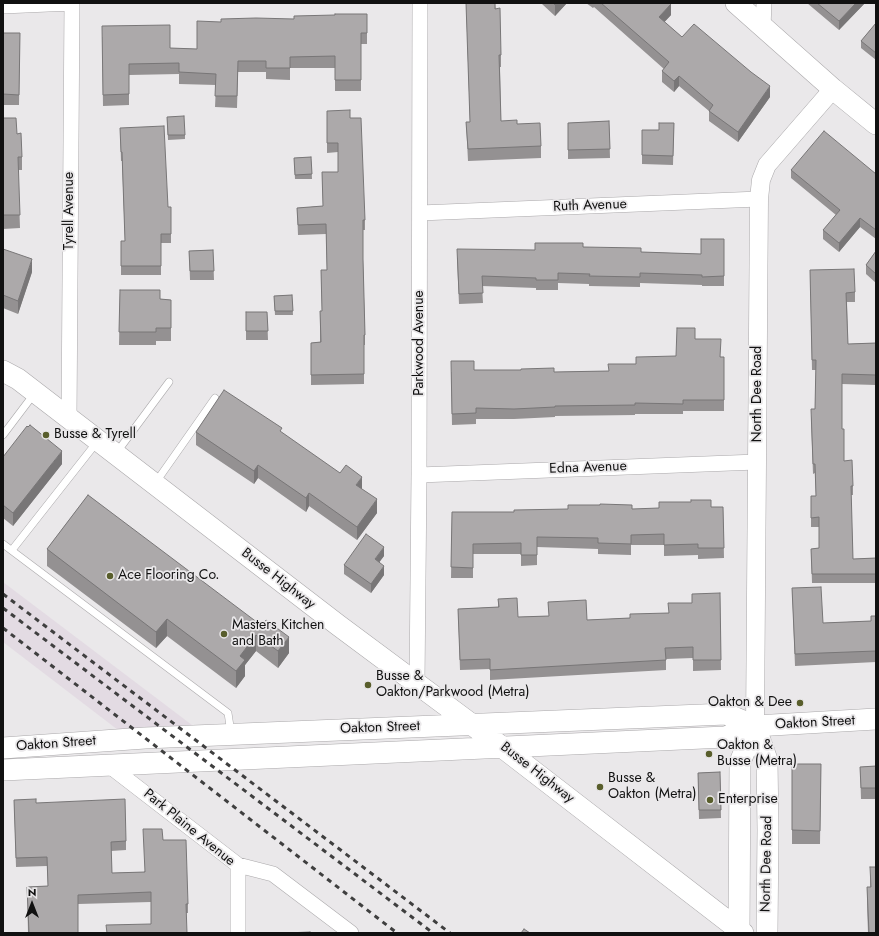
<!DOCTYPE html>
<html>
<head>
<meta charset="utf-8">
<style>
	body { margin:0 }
	#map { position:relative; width:879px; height:936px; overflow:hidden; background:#eae8ea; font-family:Jost,sans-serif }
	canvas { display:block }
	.frame { position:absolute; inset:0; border:4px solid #111; pointer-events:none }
	.north { position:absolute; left:12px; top:884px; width:40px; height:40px; -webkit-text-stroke:3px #eae8ea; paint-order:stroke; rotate:0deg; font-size:11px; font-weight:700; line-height:16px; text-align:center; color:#111 }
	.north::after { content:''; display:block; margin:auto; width:14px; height:18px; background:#111; clip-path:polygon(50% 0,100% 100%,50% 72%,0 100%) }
</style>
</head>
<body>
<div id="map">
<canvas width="879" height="936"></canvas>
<div class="frame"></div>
<div class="north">N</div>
</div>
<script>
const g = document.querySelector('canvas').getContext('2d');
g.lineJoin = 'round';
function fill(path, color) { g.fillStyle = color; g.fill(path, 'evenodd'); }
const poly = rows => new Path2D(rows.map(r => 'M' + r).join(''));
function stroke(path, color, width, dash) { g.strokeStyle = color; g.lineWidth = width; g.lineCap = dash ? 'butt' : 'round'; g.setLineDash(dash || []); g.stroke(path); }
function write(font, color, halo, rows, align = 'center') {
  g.font = font + ' Jost,sans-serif'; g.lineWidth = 3.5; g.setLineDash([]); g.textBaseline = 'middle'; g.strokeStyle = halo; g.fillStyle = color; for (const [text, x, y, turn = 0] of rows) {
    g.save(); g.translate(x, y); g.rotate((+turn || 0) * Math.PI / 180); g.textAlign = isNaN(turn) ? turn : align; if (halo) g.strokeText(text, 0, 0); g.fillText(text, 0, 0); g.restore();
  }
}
const built = poly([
	[3,582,192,725,118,730,3,642]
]);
const service = poly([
	[3,435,34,394],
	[117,452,169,382],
	[156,482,215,398],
	[3,544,228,713,231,733],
	[12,550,97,442]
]);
const minor = poly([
	[3,6,71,3],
	[763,27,764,3],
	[420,213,759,199],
	[69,418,72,3],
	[419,475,757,462],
	[417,683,419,475,420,3],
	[107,764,238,865,273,874,351,933],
	[238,933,238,865]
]);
const tertiary = poly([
	[755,726,759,199,761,180,767,165,833,89]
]);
const secondary = poly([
	[736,3,833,89,876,124],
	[3,371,18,379,338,625,502,747,743,933],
	[755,726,767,760,768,830,767,933],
	[3,748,145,738,726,714,755,726],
	[3,770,725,737,755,726,876,719],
	[739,933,740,762,755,726]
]);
const rail = poly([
	[3,594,450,933],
	[3,608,433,933],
	[3,628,397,933]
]);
const wall = poly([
	[466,3,495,3,501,55,501,67,500,67,501,121,517,124,541,146,541,158,468,161,466,122,470,122],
	[542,3,567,3,555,16,542,4],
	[586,3,670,3,671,15,664,22,682,37,770,97,738,142,709,121,709,111,679,86,674,92,662,82,662,71,664,69,594,7,593,8],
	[807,3,865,3,839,30],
	[367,14,367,44,361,44,361,91,335,91,335,68,290,68,290,80,266,79,266,72,238,72,237,108,215,107,216,85,179,84,179,74,129,75,129,105,103,106,102,37,170,48,197,49,221,22,294,19],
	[876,23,876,60,861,48,861,41],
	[3,33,20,33,19,105,3,105],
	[327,111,350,118,365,220,365,230,363,230,363,260,365,335,365,345,364,345,364,384,311,385,311,343,320,342,320,311,322,311,321,270,327,270,326,234,298,235,297,208,323,206,322,172,338,172,338,152,327,153],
	[167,117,185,135,185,139,168,140],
	[3,118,17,134,22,157,22,170,18,170,20,228,3,229],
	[609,121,610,158,568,159,568,123],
	[674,123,673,165,642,164,642,130,659,130],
	[120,128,168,207,171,234,171,243,161,243,161,275,121,275,121,241,125,241,122,161,121,161],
	[311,157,312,179,295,179,294,158],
	[791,170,876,174,876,239,860,227,839,252,823,239,823,230,836,215,791,178],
	[724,239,724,286,702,286,702,285,640,283,640,287,589,286,589,284,558,283,558,290,536,290,536,288,482,286,483,303,459,304,457,258,535,250,583,247,641,252,701,254],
	[3,249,32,272,18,314,3,308],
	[213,250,214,280,190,280,189,251],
	[876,251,876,283,866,274,866,265],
	[810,270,855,292,855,302,847,302,848,344,876,343,876,385,842,384,842,429,844,461,853,486,853,495,851,495,853,559,876,558,876,583,812,583,811,549,819,548,819,527,811,527,811,505,816,496,815,473,813,474,811,418,815,409,816,370,812,370],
	[120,290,160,299,171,300,171,341,156,341,156,345,119,345],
	[292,295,293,315,275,315,274,296],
	[246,312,267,312,268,340,246,340],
	[695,339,721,357,724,357,724,411,683,411,683,414,635,414,635,415,555,416,555,417,514,419,476,419,476,424,452,425,451,372,474,370,554,372,609,371,636,364,676,356],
	[196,432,282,433,362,489,377,513,357,540,309,506,306,512,258,478,254,484,196,445],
	[3,457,62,464,13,526,3,518],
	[88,495,289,653,278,668,256,651,245,665,245,676,236,688,167,636,156,648,47,566,47,549],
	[723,507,724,558,698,559,698,555,664,556,664,545,631,545,631,555,598,554,598,549,537,547,537,565,521,566,521,554,473,554,473,578,451,578,452,512,514,512],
	[384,556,379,562,384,575,371,593,344,574,344,565],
	[792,588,823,623,871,621,876,616,876,662,795,666],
	[720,593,721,670,693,671,693,658,666,659,666,670,490,680,490,669,460,670,458,609,498,607,498,599,518,617,549,616,548,602,587,620,630,618,668,613,692,603],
	[792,764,821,764,820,844,792,844],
	[876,766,876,799,861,799,860,767],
	[720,772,721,818,699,819,698,773],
	[14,800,36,803,126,841,126,850,111,851,112,873,144,872,163,840,188,904,188,913,186,913,151,924,151,902,78,904,28,933,27,887,48,886,47,866,16,867],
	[870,867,876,933,868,933,867,904,867,887,870,887]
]);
const shadedWall = poly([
	[557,3,567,3,555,16,555,5],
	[856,3,865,3,839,30,839,21],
	[671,4,671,15,659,28,659,17],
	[679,76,679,86,674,92,674,81],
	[770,86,770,97,738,142,738,132],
	[860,218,860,227,839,252,839,243],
	[32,259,32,272,18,314,18,301],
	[62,451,62,464,13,526,13,513],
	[258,465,258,478,254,484,254,471],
	[362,477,362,490,356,485],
	[309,493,309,506,306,512,306,498],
	[377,499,377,513,357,540,357,527],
	[384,547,384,556,375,568,375,559],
	[384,566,384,575,371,593,371,584],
	[167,619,167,636,156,648,156,632],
	[256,635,256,651,245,665,245,676,236,688,236,671,240,656],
	[289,637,289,653,278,668,278,651]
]);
const building = poly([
	[466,3,495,3,495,9,500,8,501,55,499,55,501,121,517,120,517,124,540,123,541,146,468,149,466,122,470,122,466,3],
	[553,3,557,3,555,5,553,3],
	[601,3,670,3,671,4,659,17,682,37,694,24,751,72,770,86,738,132,709,111,713,105,679,76,674,81,662,71,669,62,601,3],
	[817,3,856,3,839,21,817,3],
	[335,14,367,14,367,33,361,33,361,80,335,80,335,56,290,57,290,68,266,68,266,61,238,61,237,96,215,96,216,74,179,72,179,63,129,64,129,94,103,95,102,26,170,25,170,48,197,49,197,21,221,22,221,19,256,18,294,19,294,16,335,15,335,14],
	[876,23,876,53,861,41,876,23],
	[3,33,20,33,19,95,3,94,3,33],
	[350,110,350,118,361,118,365,220,363,220,363,259,365,335,364,335,364,374,311,375,311,343,321,342,320,311,322,311,321,270,327,270,326,224,298,225,297,208,323,206,322,172,338,172,338,143,327,143,327,111,350,110],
	[184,116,185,135,168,135,167,117,184,116],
	[3,118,16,118,17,134,21,133,22,157,18,157,20,215,3,215,3,118],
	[609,121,610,149,568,150,568,123,609,121],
	[659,123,674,123,673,156,642,155,642,130,659,130,659,123],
	[164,126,168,207,171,207,171,234,161,234,161,266,121,266,121,241,125,241,122,152,121,152,120,128,164,126],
	[824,131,876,174,876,230,860,218,839,243,823,230,840,210,791,170,824,131],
	[311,157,312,174,295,175,294,158,311,157],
	[701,239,724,239,724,276,702,277,702,275,640,273,640,277,589,276,590,274,558,273,558,280,536,280,536,278,482,276,483,293,459,294,457,249,535,250,535,243,583,243,583,247,641,248,641,252,701,254,701,239],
	[3,249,32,259,18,301,3,295,3,249],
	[213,250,214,271,190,271,189,251,213,250],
	[876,251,876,274,866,265,876,251],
	[854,269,855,292,846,293,848,344,876,343,876,375,842,374,842,429,844,429,844,461,852,460,853,486,851,486,853,559,876,558,876,574,812,574,811,549,819,548,819,517,811,518,811,496,816,496,815,464,813,464,811,409,815,409,816,360,812,360,810,270,854,269],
	[120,290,160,290,160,299,171,300,171,328,156,328,156,332,119,332,120,290],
	[292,295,293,311,275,311,274,296,292,295],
	[246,312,267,312,268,331,246,331,246,312],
	[677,328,695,328,695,339,721,339,720,357,724,357,724,400,683,400,683,404,635,403,635,405,555,406,555,407,514,409,476,408,476,413,452,414,451,361,474,361,474,370,521,370,521,369,554,368,554,372,609,371,608,364,636,364,636,357,676,356,677,328],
	[224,390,282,428,280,431,340,473,346,465,362,477,356,485,377,499,357,527,309,493,306,498,258,465,254,471,196,432,224,390],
	[30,425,62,451,13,513,3,505,3,457,27,426,28,427,30,425],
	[88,495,262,626,266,620,289,637,278,651,256,635,240,656,245,660,236,671,167,619,156,632,47,549,88,495],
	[691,500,711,500,711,507,723,507,724,548,698,548,698,544,664,545,664,534,631,535,631,544,598,543,598,538,537,537,537,555,521,555,521,543,473,544,473,568,451,567,452,512,514,512,514,510,568,509,568,505,600,505,600,504,632,505,632,509,659,508,659,502,691,502,691,500],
	[366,534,384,547,375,559,384,566,371,584,344,565,366,534],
	[821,587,823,623,871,621,871,616,876,616,876,651,795,654,792,588,821,587],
	[720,593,721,660,693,660,693,647,665,648,666,660,490,670,490,659,460,660,458,609,499,607,498,599,517,598,518,617,549,616,548,602,586,600,587,620,630,618,630,614,669,613,668,603,692,603,692,594,720,593],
	[792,764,821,764,820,831,792,830,792,764],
	[876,766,876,788,861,788,860,767,876,766],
	[720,772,721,810,699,810,698,773,720,772],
	[36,799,36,803,125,799,126,841,111,842,112,873,145,872,143,829,162,829,163,840,186,840,188,904,186,904,187,933,107,933,106,925,151,924,151,892,78,895,78,933,29,933,27,887,48,886,47,857,16,858,14,800,36,799],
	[870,867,876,867,876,933,869,933,867,887,871,887,870,867],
	[524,929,530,933,521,933,524,929],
	[310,932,310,933,286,933,310,932]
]);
const markers = [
	[46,435,4,"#595e2c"],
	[110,576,4,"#595e2c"],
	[224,634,4,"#595e2c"],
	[368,685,4,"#595e2c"],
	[800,703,4,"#595e2c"],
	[709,754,4,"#595e2c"],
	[600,787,4,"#595e2c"],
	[710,800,4,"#595e2c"]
];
const streetNames = [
	["Ruth Avenue",590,206,-2],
	["Tyrell Avenue",70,211,-90],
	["Parkwood Avenue",420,343,-90],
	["North Dee Road",758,394,-90],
	["Edna Avenue",588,468,-2],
	["Busse Highway",278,579,38],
	["Oakton Street",815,723,-3],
	["Oakton Street",380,728,-2],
	["Oakton Street",56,744,-4],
	["Busse Highway",537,773,38],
	["Park Plaine Avenue",189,828,39],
	["North Dee Road",767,864,-89]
];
const poiNames = [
	["Busse & Tyrell",54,435],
	["Ace Flooring Co.",118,576],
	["Masters Kitchen",232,626],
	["and Bath",232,642],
	["Busse &",376,677],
	["Oakton/Parkwood (Metra)",376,693],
	["Oakton & Dee",792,703,"right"],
	["Oakton &",717,746],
	["Busse (Metra)",717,762],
	["Busse &",608,779],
	["Oakton (Metra)",608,795],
	["Enterprise",718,800]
];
fill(built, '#e3dbe3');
stroke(service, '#aaa8aa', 8);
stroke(minor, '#aaa8aa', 16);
stroke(tertiary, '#aaa8aa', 19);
stroke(secondary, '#aaa8aa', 22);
stroke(service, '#fff', 7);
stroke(minor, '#fff', 15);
stroke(tertiary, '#fff', 18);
stroke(secondary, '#fff', 21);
stroke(rail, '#3f3f3f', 3, [5, 5]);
fill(wall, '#949192');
fill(shadedWall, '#787677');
fill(building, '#aca9aa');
stroke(building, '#787677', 1);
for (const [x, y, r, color] of markers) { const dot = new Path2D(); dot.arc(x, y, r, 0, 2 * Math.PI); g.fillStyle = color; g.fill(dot); stroke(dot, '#eae8ea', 1.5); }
write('14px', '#111', '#eae8ea', streetNames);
write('14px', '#111', '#eae8ea', poiNames, 'left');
</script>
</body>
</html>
